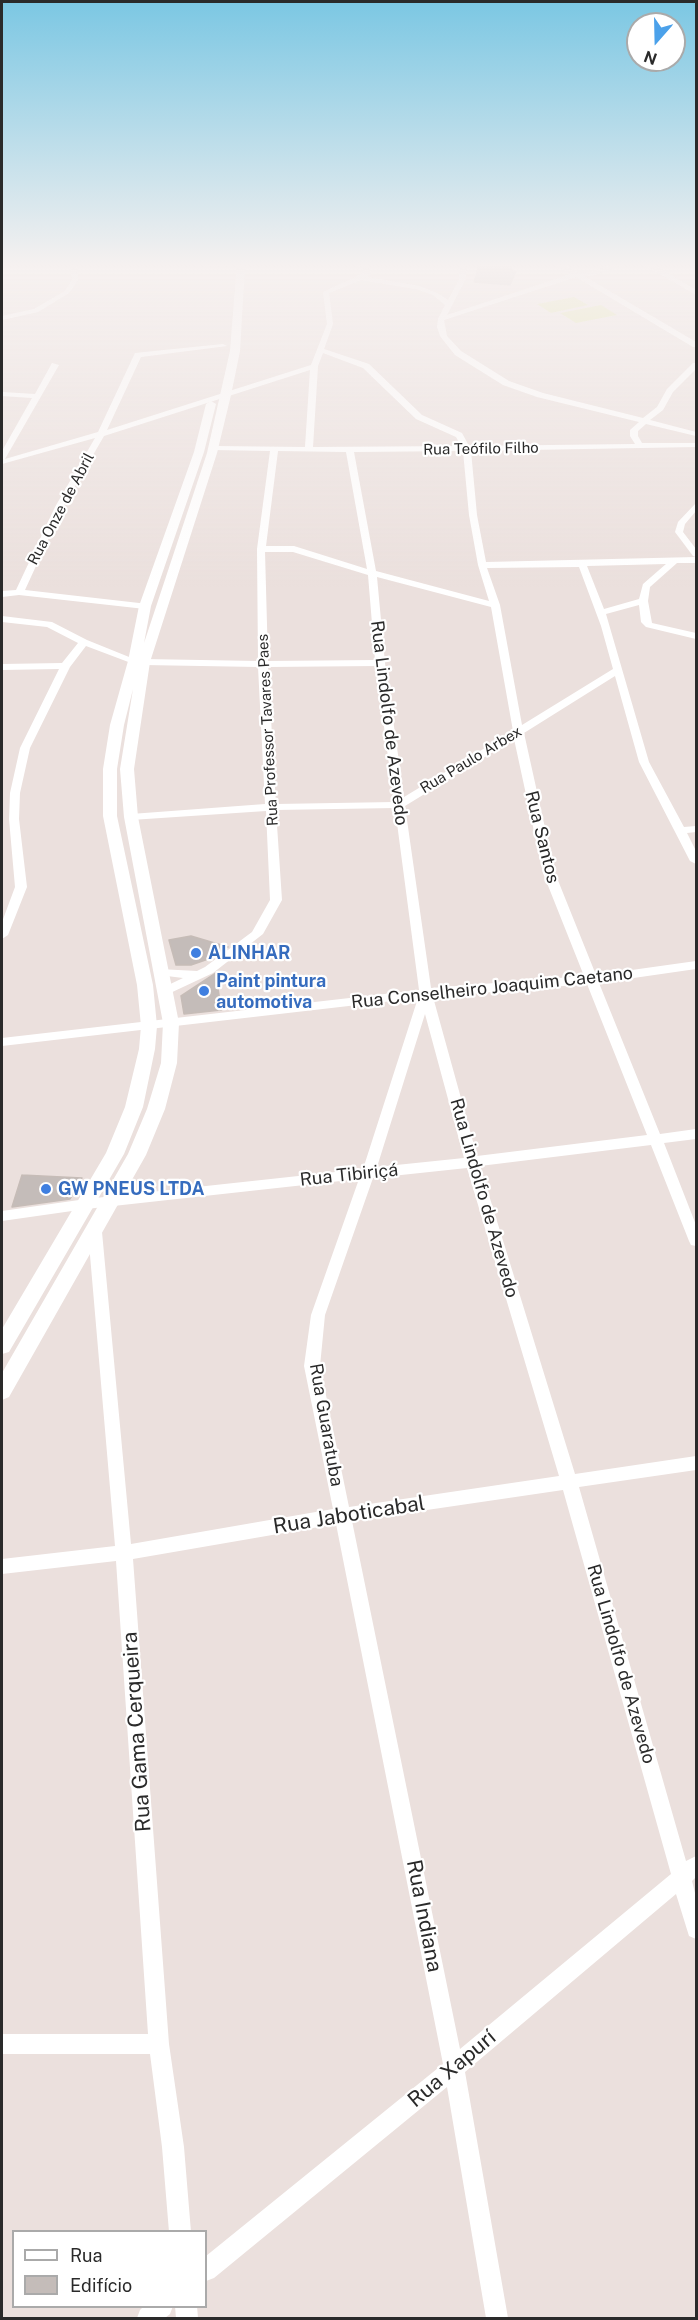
<!DOCTYPE html>
<html>
<head>
<meta charset="utf-8">
<style>
	body { margin:0 }
	#map { position:relative; width:698px; height:2320px; overflow:hidden; background:#ebe0dd; font-family:"Public Sans",sans-serif }
	canvas { display:block }
	.frame { position:absolute; inset:0; border:3px solid #2a2a2a; pointer-events:none }
	.legend { position:absolute; left:12px; top:2230px; width:195px; height:78px; box-sizing:border-box; background:#fff; border:2px solid #aaa; margin:0; padding:8px 10px; list-style:none; font-size:18px; color:#2a2a2a }
	.legend li { display:flex; align-items:center; gap:12px; height:30px }
	.legend b { width:30px; border:2px solid #aaa }
	.north { position:absolute; left:626px; top:12px; width:60px; height:60px; box-sizing:border-box; background:#fff; border:2px solid #aaa; border-radius:50%; rotate:200deg; font-size:16px; font-weight:700; line-height:24px; text-align:center; color:#2a2a2a }
	.north::after { content:''; display:block; margin:auto; width:21px; height:27px; background:#4ba1ea; clip-path:polygon(50% 0,100% 100%,50% 72%,0 100%) }
</style>
</head>
<body>
<div id="map">
<canvas width="698" height="2320"></canvas>
<div class="frame"></div>
<ul class="legend">
<li><b style="height:8px;background:#fff"></b>Rua</li>
<li><b style="height:16px;background:#c4bcb9"></b>Edifício</li>
</ul>
<div class="north">N</div>
</div>
<script>
const g = document.querySelector('canvas').getContext('2d');
g.lineJoin = 'round';
function fill(path, color) { g.fillStyle = color; g.fill(path, 'evenodd'); }
const poly = rows => new Path2D(rows.map(r => 'M' + r).join(''));
function stroke(path, color, width, dash) { g.strokeStyle = color; g.lineWidth = width; g.lineCap = dash ? 'butt' : 'round'; g.setLineDash(dash || []); g.stroke(path); }
function write(font, color, halo, rows, align = 'center') {
  g.font = font + ' "Public Sans",sans-serif'; g.lineWidth = 4.5; g.setLineDash([]); g.textBaseline = 'middle'; g.strokeStyle = halo; g.fillStyle = color; for (const [text, x, y, turn = 0] of rows) {
    g.save(); g.translate(x, y); g.rotate((+turn || 0) * Math.PI / 180); g.textAlign = isNaN(turn) ? turn : align; if (halo) g.strokeText(text, 0, 0); g.fillText(text, 0, 0); g.restore();
  }
}
const pitch = poly([
	[574,297,588,305,551,313,537,304],
	[601,305,617,315,576,323,560,313]
]);
const building = poly([
	[482,264,511,265,512,271,516,271,510,285,474,282,479,266,482,264],
	[191,936,228,947,214,957,191,965,176,965,169,940,191,936],
	[216,973,221,1010,184,1014,181,996,216,973],
	[22,1175,82,1178,70,1199,12,1207,22,1175]
]);
const street = poly([
	[71,264,76,266,78,280,69,293,38,312,2,320,2,316,34,309,65,291,72,280,71,264],
	[155,264,235,264,232,266,155,264],
	[355,264,368,266,371,274,367,277,419,286,437,293,448,300,459,280,461,264,467,264,465,280,447,315,571,274,555,264,563,264,578,273,591,272,615,264,626,264,594,275,584,276,696,342,696,347,693,347,576,277,444,320,447,336,461,351,509,381,543,393,643,418,657,407,667,389,693,363,696,363,696,369,673,392,663,410,650,420,696,432,696,436,646,424,638,431,638,436,642,443,696,443,696,447,471,451,477,515,486,562,696,557,696,563,677,563,650,587,648,601,652,623,696,633,696,639,646,627,641,622,639,605,606,614,649,762,684,827,696,826,696,832,687,833,696,851,696,864,690,861,639,762,615,676,524,733,555,873,596,975,696,961,696,969,599,983,660,1134,696,1129,696,1139,664,1143,696,1225,696,1246,691,1245,689,1241,651,1145,480,1166,575,1474,696,1456,696,1470,579,1487,686,1861,696,1856,696,1877,692,1881,696,1897,696,1939,689,1936,676,1894,465,2072,508,2318,486,2318,447,2087,214,2278,206,2281,206,2256,443,2064,336,1524,133,1559,169,2044,184,2147,191,2232,169,2232,162,2147,150,2054,2,2054,2,2034,148,2034,116,1561,2,1574,2,1559,115,1546,88,1232,90,1228,95,1227,100,1228,102,1232,131,1544,333,1509,304,1366,311,1315,359,1179,86,1209,2,1221,2,1211,86,1199,363,1169,418,998,2,1046,2,1038,419,990,395,808,276,810,282,900,263,934,213,973,166,995,160,991,162,988,183,978,159,975,157,972,159,969,197,971,205,967,252,932,270,900,266,811,131,820,126,817,131,814,265,804,258,667,144,665,139,662,144,659,258,661,257,549,270,451,213,450,209,448,213,446,305,447,310,370,104,436,63,507,25,590,148,604,150,606,145,609,19,595,2,597,2,591,16,590,55,507,95,438,2,464,2,460,4,459,2,459,2,451,32,398,2,396,2,392,35,394,52,363,59,365,5,459,98,432,135,353,223,344,227,346,141,357,107,430,311,365,327,324,323,292,364,273,363,268,355,264],
	[361,280,416,289,433,295,445,305,438,319,437,327,440,336,455,355,503,385,537,397,639,422,630,430,630,436,635,444,469,446,462,433,422,415,369,364,324,349,333,324,329,293,361,280],
	[323,353,363,368,416,419,456,437,461,446,313,447,318,366,323,353],
	[278,451,346,452,367,569,294,546,266,546,278,451],
	[463,451,469,515,478,565,489,601,376,571,354,452,463,451],
	[265,552,293,552,368,575,375,660,268,661,265,552],
	[666,564,643,584,639,599,604,609,587,566,666,564],
	[579,567,601,626,613,669,522,725,500,605,487,568,579,567],
	[377,577,491,607,513,731,404,797,385,663,377,577],
	[376,666,394,802,276,804,268,667,376,666],
	[514,739,543,873,584,976,431,988,405,806,514,739],
	[587,984,647,1135,477,1156,433,997,587,984],
	[425,1014,464,1158,377,1167,425,1014],
	[467,1168,559,1476,349,1507,320,1366,325,1315,373,1178,467,1168],
	[563,1490,671,1874,460,2049,352,1521,563,1490],
	[643,264,652,264,696,290,696,295,643,264],
	[696,503,696,511,685,524,683,532,696,549,696,557,693,556,675,532,678,522,696,503],
	[2,616,52,622,87,640,139,661,131,663,86,646,70,667,30,748,20,793,19,819,27,887,8,935,2,939,2,922,15,887,9,819,10,793,20,748,59,669,2,670,2,664,62,663,78,643,47,627,2,622,2,616],
	[144,2306,173,2306,170,2314,165,2318,137,2318,140,2310,144,2306],
	[175,2306,197,2306,198,2318,176,2318,175,2306]
]);
const secondary = poly([
	[237,264,245,264,240,351,231,395,217,453,150,662,134,769,138,817,179,1023,177,1063,165,1109,146,1155,9,1397,2,1400,2,1373,128,1154,147,1109,161,1063,163,1023,124,817,120,769,133,689,124,725,117,769,117,816,153,985,157,1026,155,1049,143,1107,124,1154,9,1352,2,1354,2,1329,106,1153,125,1107,139,1049,141,1026,137,985,103,816,103,769,110,725,128,661,139,606,194,452,206,404,211,401,216,404,204,452,151,606,144,643,207,453,230,351,237,264]
]);
const markers = [
	[196,953,6,"#3f7fe0"],
	[204,991,6,"#3f7fe0"],
	[46,1189,6,"#3f7fe0"]
];
const farStreetnames = [
	["Rua Teófilo Filho",481,449,-1],
	["Rua Onze de Abril",61,509,-62],
	["Rua Professor Tavares Paes",268,730,-93],
	["Rua Paulo Arbex",471,760,-31]
];
const streetNames = [
	["Rua Lindolfo de Azevedo",389,723,83],
	["Rua Santos",542,837,76],
	["Rua Conselheiro Joaquim Caetano",492,988,-6],
	["Rua Tibiriçá",349,1175,-6],
	["Rua Lindolfo de Azevedo",484,1198,74],
	["Rua Guaratuba",326,1425,80],
	["Rua Lindolfo de Azevedo",621,1664,74]
];
const shopNames = [
	["ALINHAR",208,953],
	["Paint pintura",216,981],
	["automotiva",216,1002],
	["GW PNEUS LTDA",58,1189]
];
const nearStreetnames = [
	["Rua Jaboticabal",349,1515,-9],
	["Rua Gama Cerqueira",137,1732,-94],
	["Rua Indiana",424,1916,79],
	["Rua Xapurí",452,2069,-40]
];
fill(pitch, '#dee39b');
fill(building, '#c4bcb9');
stroke(building, '#c6bcb7', 1.5);
fill(street, '#fff');
fill(secondary, '#fff');
const sky = g.createLinearGradient(0, 0, 0, 589);
sky.addColorStop(0, '#7bc7e3');
sky.addColorStop(0.45, '#f6f1f0');
sky.addColorStop(1, '#f6f1f000');
g.fillStyle = sky;
g.fillRect(0, 0, 698, 589);
for (const [x, y, r, color] of markers) { const dot = new Path2D(); dot.arc(x, y, r, 0, 2 * Math.PI); g.fillStyle = color; g.fill(dot); stroke(dot, '#fff', 2); }
write('15px', '#2a2a2a', '#fff', farStreetnames);
write('18px', '#2a2a2a', '#fff', streetNames);
write('bold 18px', '#366cbe', '#fff', shopNames, 'left');
write('21px', '#2a2a2a', '#fff', nearStreetnames);
</script>
</body>
</html>
